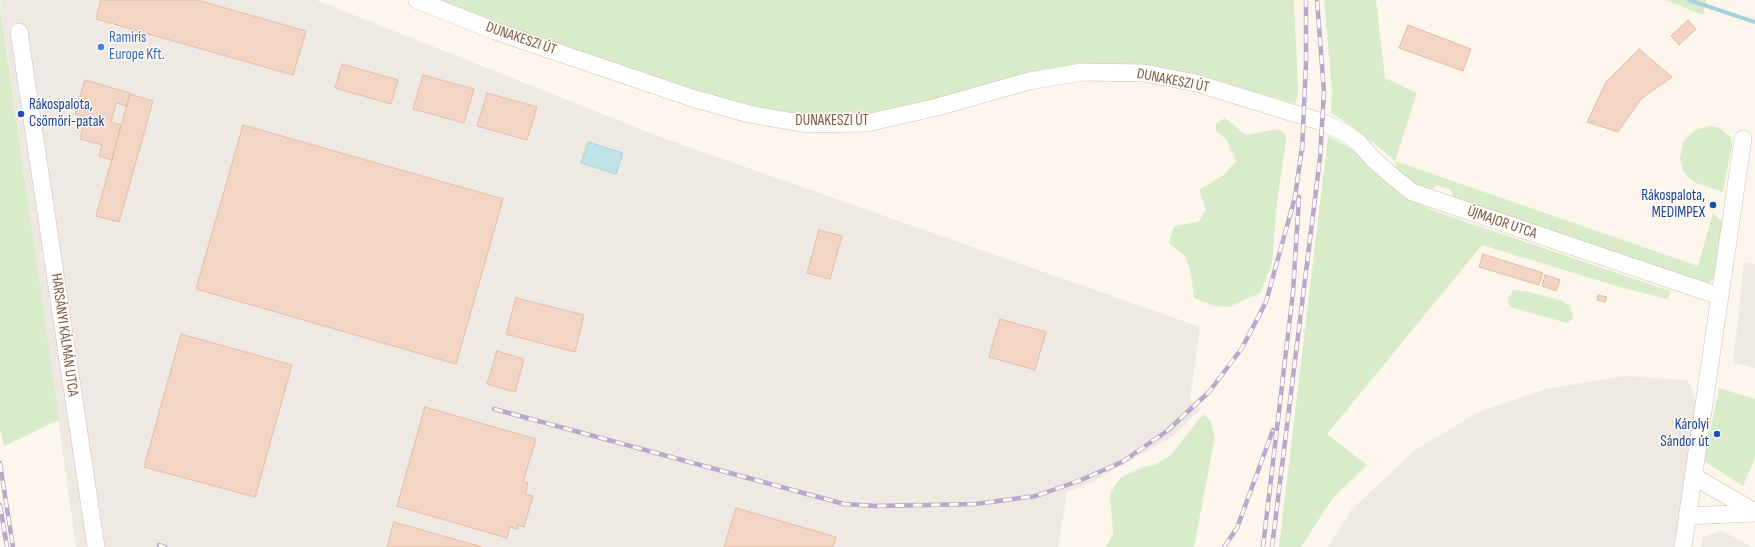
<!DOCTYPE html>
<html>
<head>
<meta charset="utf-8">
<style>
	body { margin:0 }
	canvas { display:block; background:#fdf6ec }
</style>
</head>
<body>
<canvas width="1755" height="547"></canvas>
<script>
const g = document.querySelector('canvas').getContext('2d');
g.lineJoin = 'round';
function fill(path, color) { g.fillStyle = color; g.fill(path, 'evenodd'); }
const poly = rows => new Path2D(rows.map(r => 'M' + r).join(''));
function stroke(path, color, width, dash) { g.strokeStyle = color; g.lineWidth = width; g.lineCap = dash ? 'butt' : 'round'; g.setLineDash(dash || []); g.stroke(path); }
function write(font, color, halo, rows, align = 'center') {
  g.font = font + ' "Sofia Sans Condensed",sans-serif'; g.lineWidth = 3; g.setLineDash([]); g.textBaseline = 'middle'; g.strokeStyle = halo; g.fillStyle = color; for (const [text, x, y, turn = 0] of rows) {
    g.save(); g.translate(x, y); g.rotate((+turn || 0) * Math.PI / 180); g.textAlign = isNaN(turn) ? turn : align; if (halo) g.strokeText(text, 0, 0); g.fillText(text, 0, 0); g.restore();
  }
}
const industrial = poly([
	[0,0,316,0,660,137,1200,327,1190,399,1201,409,1174,435,1155,447,1094,481,1067,492,1058,547,76,547],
	[1744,262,1755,264,1755,368,1733,363],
	[1624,376,1688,380,1698,407,1677,547,1328,547,1351,510,1414,451,1479,412,1546,389],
	[1722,531,1753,547,1701,547,1703,537]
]);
const green = poly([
	[440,0,1294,0,1298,90,1296,104,1206,77,1144,67,936,99,866,114,803,114,746,107,500,24],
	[1324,0,1376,0,1385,78,1417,93,1395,161,1698,266,1713,213,1723,223,1714,278,1708,284,1455,202,1451,190,1437,185,1432,189,1423,191,1397,171,1395,161,1375,144,1348,124,1331,113,1332,90],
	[1665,0,1706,0,1703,15],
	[0,5,59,420,4,446,0,430],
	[1225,118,1246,135,1278,129,1286,134,1286,140,1277,202,1272,264,1260,293,1229,307,1214,306,1194,298,1191,274,1185,256,1169,243,1174,226,1198,222,1206,210,1199,190,1224,175,1236,161,1226,139,1216,131,1216,123],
	[1711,126,1720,128,1731,138,1732,145,1723,192,1696,183,1688,177,1683,170,1680,160,1683,142,1690,134,1698,129],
	[1328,136,1350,148,1395,189,1434,211,1670,291,1668,299,1623,288,1482,245,1327,434,1367,465,1332,499,1301,547,1279,547],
	[1513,290,1525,291,1560,300,1569,305,1573,317,1572,320,1567,323,1510,307,1508,299],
	[1719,388,1755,399,1755,458,1743,486,1704,461],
	[1203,414,1210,420,1215,437,1194,547,1106,547,1113,534,1110,494,1120,478,1143,467,1154,465,1170,456]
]);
const water = poly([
	[588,142,623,153,616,174,581,163,588,142]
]);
const stream = poly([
	[1689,0,1755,22]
]);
const building = poly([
	[101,0,197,0,306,31,293,75,96,19,101,0],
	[1688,20,1696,29,1679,45,1671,36,1688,20],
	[1408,25,1471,49,1463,71,1399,48,1408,25],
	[1639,49,1672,77,1641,99,1618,132,1587,122,1606,82,1639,49],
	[342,64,398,80,391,104,335,88,342,64],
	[423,75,474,89,464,123,413,109,423,75],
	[85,80,130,93,127,106,116,103,111,122,121,125,112,160,99,156,102,145,80,139,86,117,75,114,85,80],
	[487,93,537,107,527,140,477,126,487,93],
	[130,94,153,101,119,222,96,216,130,94],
	[243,125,503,199,456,364,196,289,243,125],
	[819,230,842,236,830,279,807,273,819,230],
	[1483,254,1543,273,1539,285,1479,267,1483,254],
	[1545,275,1560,280,1556,291,1542,286,1545,275],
	[1598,295,1607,297,1605,302,1597,300,1598,295],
	[516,298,584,315,575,352,506,334,516,298],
	[1000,319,1046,332,1035,370,989,357,1000,319],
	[181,334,292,365,255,497,144,467,181,334],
	[497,351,524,359,515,392,487,384,497,351],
	[425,407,536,439,523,482,528,483,525,494,533,496,524,527,518,525,517,529,510,527,507,538,397,506,425,407],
	[736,508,836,537,833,547,724,547,736,508],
	[394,522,482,547,387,547,394,522]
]);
const minor = poly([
	[417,0,495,31,692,98,749,114,806,124,867,123,937,107,1029,81,1082,72,1144,73,1196,83,1322,122,1345,133,1359,143,1373,159,1391,175,1412,192,1719,296],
	[19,32,96,547],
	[1693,476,1755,512],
	[1687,516,1755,513],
	[1683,547,1743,139]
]);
const rail = poly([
	[1302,151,1306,64,1306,0],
	[494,409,844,504,876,506,975,504,1036,496,1081,480,1122,462,1167,431,1209,392,1242,348,1266,302,1295,197,1302,147],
	[0,463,13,547],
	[0,505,7,547],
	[159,545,165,547],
	[1224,547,1237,528,1273,430],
	[1263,547,1293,292,1299,197],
	[1272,547,1320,158,1324,92,1317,0]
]);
const markers = [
	[101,47,4,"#3f7fe0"],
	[21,114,4,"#1a4fb4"],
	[1713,205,4,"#1a4fb4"],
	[1717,434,4,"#1a4fb4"]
];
const shopNames = [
	["Ramiris",109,38],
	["Europe Kft.",109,55]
];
const streetNames = [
	["DUNAKESZI ÚT",521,39,19],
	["DUNAKESZI ÚT",1173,81,11],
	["DUNAKESZI ÚT",832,121],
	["ÚJMAJOR UTCA",1502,223,19],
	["HARSÁNYI KÁLMÁN UTCA",64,335,82]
];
const transitNames = [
	["Rákospalota,",29,105,"left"],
	["Csömöri-patak",29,122,"left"],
	["Rákospalota,",1705,196],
	["MEDIMPEX",1705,213],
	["Károlyi",1709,425],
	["Sándor út",1709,442]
];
fill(industrial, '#efe9e4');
fill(green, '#d8ecc9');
fill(water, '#bfe3e8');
stroke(water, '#a5d3da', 1);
stroke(stream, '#a5d3da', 4);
fill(building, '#f3d5c3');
stroke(building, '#e6bba3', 1);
stroke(minor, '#d1beb0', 18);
stroke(minor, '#fff', 17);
stroke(rail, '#b9a8c9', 4.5);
stroke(rail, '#fffaf3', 3, [9]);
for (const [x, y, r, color] of markers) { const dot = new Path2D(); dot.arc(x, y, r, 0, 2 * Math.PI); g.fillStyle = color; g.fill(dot); stroke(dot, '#fffaf3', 1.5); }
write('15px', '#366cbe', '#fffaf3', shopNames, 'left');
write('15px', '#7a5c4d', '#fffaf3', streetNames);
write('15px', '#164399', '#fffaf3', transitNames, 'right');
</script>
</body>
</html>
